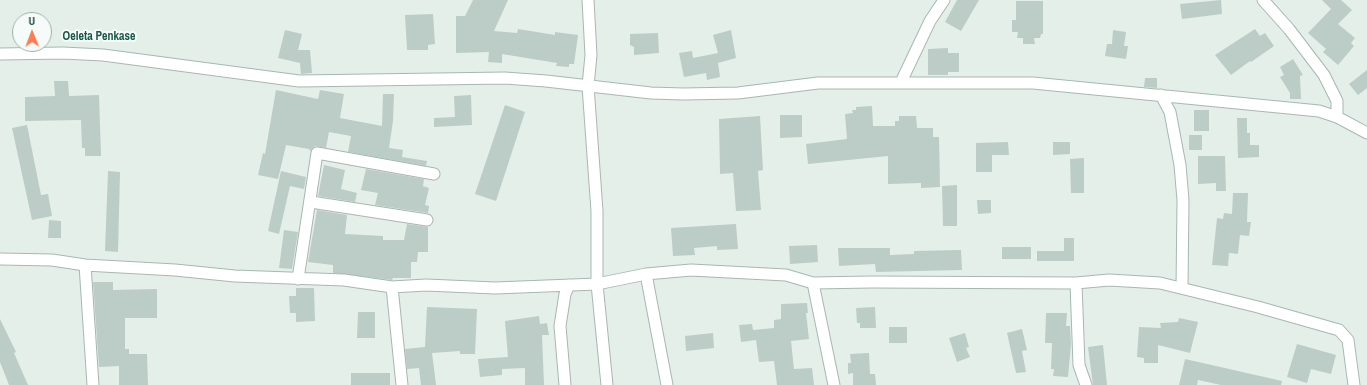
<!DOCTYPE html>
<html>
<head>
<meta charset="utf-8">
<style>
	body { margin:0 }
	#map { position:relative; width:1367px; height:385px; overflow:hidden; background:#e4efea; font-family:"Archivo Narrow",sans-serif }
	canvas { display:block }
	.north { position:absolute; left:12px; top:12px; width:40px; height:40px; box-sizing:border-box; background:#f5fbf8; border:1px solid #a0b1ac; border-radius:50%; rotate:359deg; font-size:11px; font-weight:700; line-height:16px; text-align:center; color:#21433a }
	.north::after { content:''; display:block; margin:auto; width:14px; height:18px; background:#ff7c52; clip-path:polygon(50% 0,100% 100%,50% 72%,0 100%) }
</style>
</head>
<body>
<div id="map">
<canvas width="1367" height="385"></canvas>
<div class="north">U</div>
</div>
<script>
const g = document.querySelector('canvas').getContext('2d');
g.lineJoin = 'round';
function fill(path, color) { g.fillStyle = color; g.fill(path, 'evenodd'); }
const poly = rows => new Path2D(rows.map(r => 'M' + r).join(''));
function stroke(path, color, width, dash) { g.strokeStyle = color; g.lineWidth = width; g.lineCap = dash ? 'butt' : 'round'; g.setLineDash(dash || []); g.stroke(path); }
function write(font, color, halo, rows, align = 'center') {
  g.font = font + ' "Archivo Narrow",sans-serif'; g.lineWidth = 4; g.setLineDash([]); g.textBaseline = 'middle'; g.strokeStyle = halo; g.fillStyle = color; for (const [text, x, y, turn = 0] of rows) {
    g.save(); g.translate(x, y); g.rotate((+turn || 0) * Math.PI / 180); g.textAlign = isNaN(turn) ? turn : align; if (halo) g.strokeText(text, 0, 0); g.fillText(text, 0, 0); g.restore();
  }
}
const building = poly([
	[473,0,508,0,494,31,517,33,518,29,555,35,555,32,578,35,574,64,569,64,569,67,556,66,557,63,502,54,502,63,488,62,489,52,456,53,456,16,465,16],
	[957,0,979,0,961,31,945,22],
	[1221,0,1222,14,1182,19,1180,4],
	[1322,0,1341,0,1352,10,1338,24,1355,38,1351,43,1354,46,1338,65,1323,52,1326,49,1308,33,1331,9],
	[1016,1,1043,1,1043,34,1041,34,1040,38,1034,38,1035,44,1023,44,1023,38,1017,38,1018,32,1012,32,1012,20,1016,20],
	[433,14,435,44,428,45,428,50,407,50,405,15],
	[1255,29,1260,36,1265,33,1274,46,1251,62,1250,61,1231,75,1215,55],
	[285,30,302,34,298,50,310,50,312,73,301,74,300,63,278,58],
	[731,30,736,58,718,63,720,77,707,80,706,73,684,77,679,53,692,51,693,58,718,53,713,35],
	[1113,30,1126,32,1124,46,1128,46,1126,59,1105,56,1107,44,1112,44],
	[658,33,659,53,634,55,634,47,630,45,630,34],
	[948,48,948,53,959,53,959,72,948,72,948,75,928,75,928,49],
	[1293,59,1303,75,1300,76,1301,99,1290,99,1290,93,1280,77,1284,75,1280,67],
	[1367,70,1367,88,1358,95,1349,84],
	[1145,78,1157,78,1157,88,1144,87],
	[54,81,68,81,69,96,99,95,101,156,85,156,85,148,82,148,81,120,25,121,25,97,55,96],
	[276,90,318,99,320,90,344,94,340,118,382,126,383,94,394,94,393,121,389,148,403,150,402,157,427,161,426,166,348,152,351,136,329,132,326,148,315,146,310,151,309,149,286,145,278,179,258,175,263,153,265,154],
	[471,95,472,125,434,127,434,118,455,117,454,96],
	[505,105,525,112,496,201,475,194],
	[872,106,873,126,895,126,895,121,899,121,899,116,916,116,917,128,933,128,933,137,939,137,940,187,921,188,921,183,888,184,888,156,808,164,806,144,847,139,845,114,853,113,852,110,856,110,856,107],
	[1194,110,1209,110,1209,131,1194,131],
	[780,115,802,115,802,137,780,138],
	[760,116,763,170,758,171,761,210,736,211,733,173,720,174,719,119],
	[1237,118,1247,118,1247,133,1250,133,1250,145,1259,145,1259,157,1238,158],
	[27,125,41,195,48,194,52,216,32,220,12,128],
	[1189,135,1202,135,1202,150,1189,150],
	[1008,142,1009,155,992,155,992,172,976,172,976,143],
	[1053,142,1070,142,1070,154,1053,155],
	[1198,156,1225,156,1226,191,1216,191,1216,183,1198,184],
	[1084,158,1084,193,1071,193,1070,159],
	[324,165,345,170,341,189,357,193,355,202,318,196],
	[366,169,424,179,423,186,429,188,425,205,429,206,428,213,375,205,378,193,361,190],
	[108,171,120,172,118,252,105,251],
	[281,171,306,177,304,189,290,186,279,234,268,231],
	[957,185,957,226,943,226,942,186],
	[1233,193,1248,193,1247,222,1251,222,1249,236,1240,235,1238,254,1229,253,1228,266,1212,265,1217,218,1223,219,1224,213,1232,214],
	[977,200,991,200,991,213,978,214],
	[317,210,347,215,345,234,383,236,383,240,404,240,407,224,428,227,428,252,418,252,417,262,411,262,411,278,393,278,392,280,333,273,333,265,308,262],
	[49,220,61,221,61,238,48,238],
	[736,224,738,249,717,250,717,246,694,248,695,255,673,256,671,228],
	[284,230,298,232,292,269,279,268],
	[1064,238,1074,238,1074,261,1037,261,1037,251,1064,251],
	[817,245,818,262,790,264,789,246],
	[1002,247,1031,247,1031,259,1002,259],
	[838,248,890,248,890,255,914,254,914,251,961,250,962,270,876,272,875,264,839,266],
	[93,282,113,282,113,290,157,289,157,318,125,318,125,349,129,349,129,354,147,354,148,385,119,385,119,366,99,367],
	[296,288,314,288,315,321,296,322,296,313,290,313,289,296,296,296],
	[807,303,808,313,806,313,809,339,791,341,794,369,812,368,814,385,777,385,774,361,759,362,756,340,741,342,739,325,752,324,753,330,774,328,774,320,781,319,781,304],
	[427,307,477,309,475,354,460,354,460,351,432,353,436,385,421,385,419,368,407,369,405,349,425,347],
	[875,307,876,328,860,328,860,323,857,323,856,308],
	[358,312,375,312,375,338,357,338],
	[1046,313,1067,313,1066,326,1070,326,1071,344,1068,377,1053,376,1054,369,1051,369,1052,343,1045,343],
	[539,316,540,324,547,323,549,335,542,335,544,385,525,385,525,368,502,369,502,375,480,377,478,359,508,357,505,321],
	[1179,318,1198,322,1190,353,1158,345,1158,363,1144,363,1144,358,1137,357,1139,327,1161,328,1160,323,1178,322],
	[0,319,16,352,14,353,28,385,9,385,0,362],
	[889,327,907,327,907,343,889,343],
	[1022,329,1027,350,1022,351,1026,372,1016,373,1007,333],
	[713,333,714,348,686,351,685,336],
	[965,333,969,347,966,348,970,357,957,362,949,338],
	[1297,344,1336,355,1331,374,1311,369,1307,383,1287,377],
	[1103,345,1107,385,1093,385,1088,347],
	[869,353,870,374,875,374,876,385,853,385,853,373,848,374,848,363,851,363,850,354],
	[1185,359,1282,381,1281,385,1221,385,1198,380,1197,385,1179,385],
	[351,373,390,373,390,385,351,385]
]);
const minor = poly([
	[588,0,591,55,588,86,597,211,597,284,646,274,691,270,786,275,813,283,872,282,1076,283,1109,280,1160,283,1258,307,1339,330,1348,340,1354,385],
	[1263,0,1289,29,1324,75,1337,101,1337,117],
	[0,54,63,53,103,55,299,81,505,78,546,81,651,93,683,94,738,93,818,83,1033,83,1319,111,1337,117,1367,133],
	[901,82,930,21,944,0],
	[1161,95,1170,112,1180,165,1183,200,1182,288],
	[311,202,427,220],
	[0,259,52,260,85,265,175,270,235,276,344,280,392,287,426,285,495,288,597,284,607,385],
	[85,265,93,385],
	[646,274,667,385],
	[298,279,317,153,434,174],
	[813,283,834,385],
	[1076,283,1079,365,1086,385],
	[392,287,402,385],
	[565,385,560,326,565,294,569,285]
]);
const quarterNames = [
	["Oeleta Penkase",99,37]
];
fill(building, '#bbcdc6');
stroke(minor, '#a6b8b2', 13);
stroke(minor, '#fff', 11);
write('bold 12px', '#1a5848', '#f5fbf8', quarterNames);
</script>
</body>
</html>
